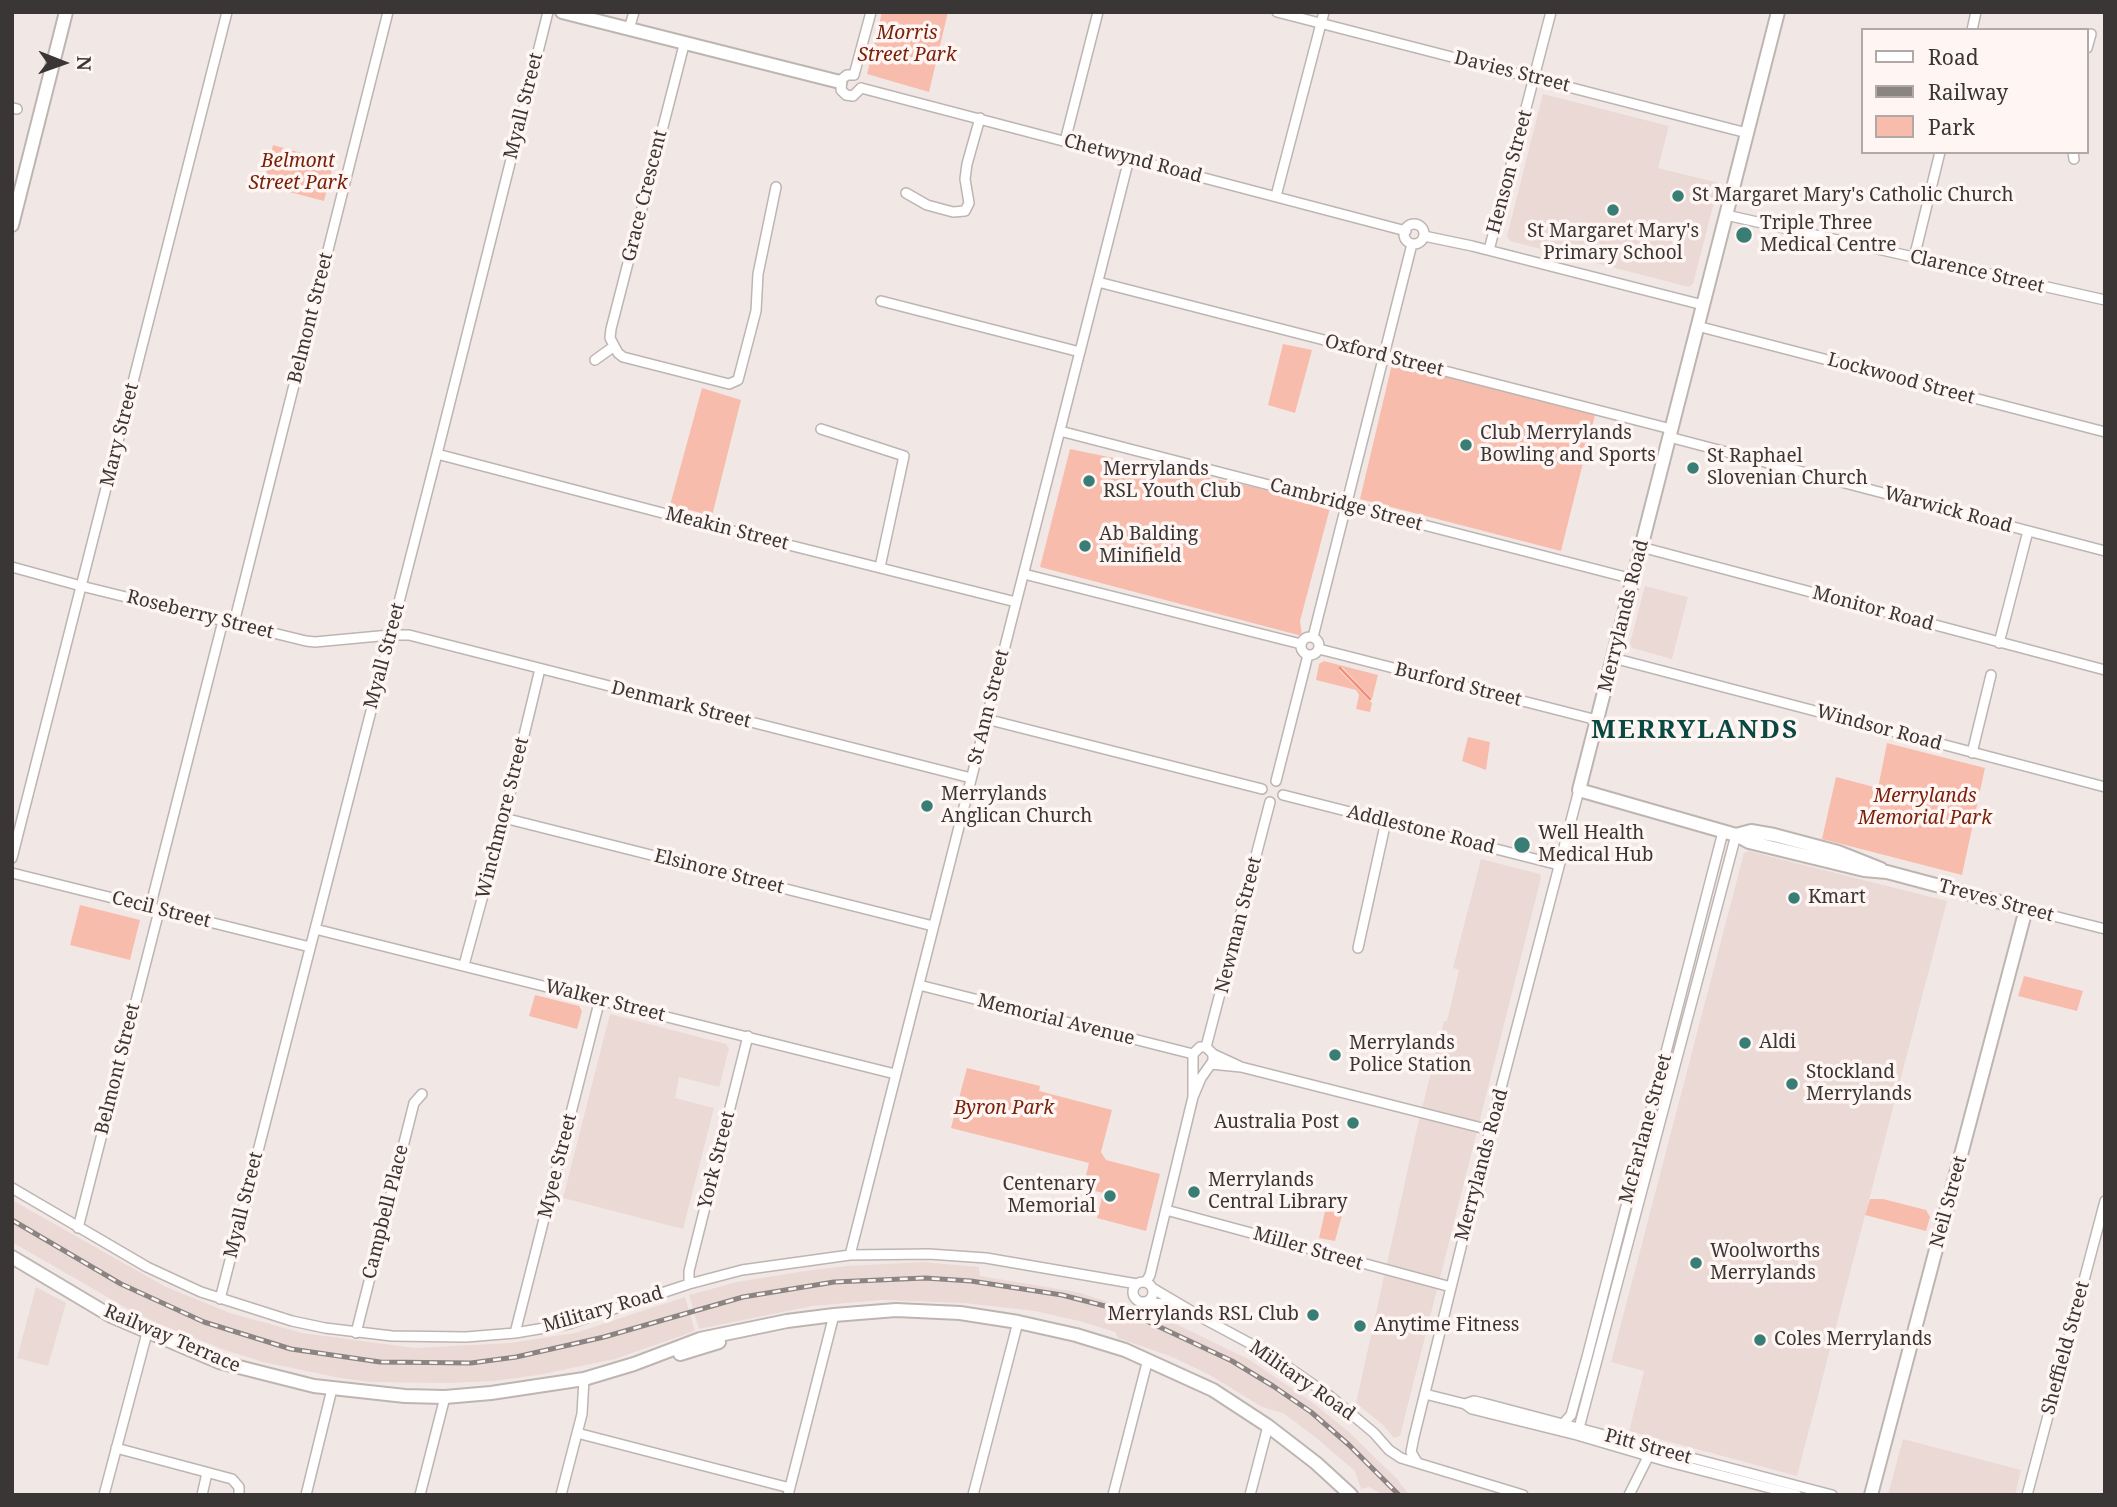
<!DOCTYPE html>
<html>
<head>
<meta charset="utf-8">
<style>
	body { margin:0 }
	#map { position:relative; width:2117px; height:1507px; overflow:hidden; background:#f1e8e6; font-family:"Noto Serif",serif }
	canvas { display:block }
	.frame { position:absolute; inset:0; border:14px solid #393635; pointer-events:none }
	.legend { position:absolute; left:1861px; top:28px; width:228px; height:126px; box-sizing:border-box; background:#fff5f3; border:2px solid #b0a9a7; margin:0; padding:9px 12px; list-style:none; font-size:21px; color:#393635 }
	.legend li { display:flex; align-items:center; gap:14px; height:35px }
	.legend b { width:35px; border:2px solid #b0a9a7 }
	.north { position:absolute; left:28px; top:28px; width:70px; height:70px; -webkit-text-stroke:5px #fff5f3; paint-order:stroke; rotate:91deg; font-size:19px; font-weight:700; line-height:28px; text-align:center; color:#393635 }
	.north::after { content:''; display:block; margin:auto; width:24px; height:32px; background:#393635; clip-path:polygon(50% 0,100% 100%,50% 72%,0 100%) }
</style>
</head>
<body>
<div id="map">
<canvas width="2117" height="1507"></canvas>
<div class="frame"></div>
<ul class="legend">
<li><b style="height:9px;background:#fff"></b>Road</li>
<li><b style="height:9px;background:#8a8483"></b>Railway</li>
<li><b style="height:19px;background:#f8bcad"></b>Park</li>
</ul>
<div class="north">N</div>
</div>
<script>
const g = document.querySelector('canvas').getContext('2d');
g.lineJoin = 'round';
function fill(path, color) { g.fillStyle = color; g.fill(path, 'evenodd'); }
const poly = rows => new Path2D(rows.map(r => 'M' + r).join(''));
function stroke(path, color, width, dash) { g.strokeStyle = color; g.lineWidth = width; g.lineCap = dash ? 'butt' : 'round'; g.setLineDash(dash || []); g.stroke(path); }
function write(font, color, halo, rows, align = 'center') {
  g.font = font + ' "Noto Serif",serif'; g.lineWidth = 7; g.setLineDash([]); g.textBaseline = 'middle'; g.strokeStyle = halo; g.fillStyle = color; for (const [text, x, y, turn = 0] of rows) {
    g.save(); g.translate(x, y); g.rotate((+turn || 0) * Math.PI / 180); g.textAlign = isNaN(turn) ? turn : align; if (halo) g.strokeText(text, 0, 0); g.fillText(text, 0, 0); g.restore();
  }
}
const built = poly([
	[1543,94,1669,126,1658,168,1719,183,1693,284,1689,287,1510,241,1507,236],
	[1645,586,1688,597,1672,659,1632,648,1630,643],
	[1748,851,1947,901,1797,1476,1629,1431,1644,1371,1611,1362,1744,853],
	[1481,859,1540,874,1541,878,1400,1436,1394,1438,1383,1425,1356,1403,1417,1128,1444,1021,1447,1021,1459,970,1453,968],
	[610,1014,726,1044,729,1049,719,1087,679,1077,675,1098,714,1108,683,1229,563,1198],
	[12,1200,166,1287,230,1313,302,1333,415,1348,510,1343,575,1333,685,1297,695,1331,615,1359,538,1375,494,1381,449,1383,371,1382,340,1378,263,1362,225,1350,157,1323,128,1309,12,1242],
	[923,1262,979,1267,980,1276,1077,1292,1178,1325,1250,1360,1313,1403,1349,1432,1397,1479,1409,1495,1383,1495,1369,1487,1361,1489,1355,1471,1314,1436,1283,1413,1262,1407,1208,1374,1170,1356,1118,1338,1115,1332,1079,1321,1035,1311,964,1303,882,1300,812,1306,699,1329,689,1295,737,1282,805,1271,847,1266],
	[36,1287,66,1303,48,1366,17,1358],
	[1903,1439,2021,1470,2015,1495,1888,1495]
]);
const green = poly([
	[882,12,948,12,929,92,867,74],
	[273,145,334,162,324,201,263,185],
	[1283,344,1312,350,1295,413,1268,405],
	[1392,364,1596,411,1561,551,1360,499],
	[702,388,741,400,712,516,670,505],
	[1070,449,1254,487,1330,508,1300,621,1302,636,1040,567],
	[1324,661,1378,675,1372,699,1342,667,1339,670,1372,703,1370,712,1356,709,1359,695,1356,690,1316,680,1319,664],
	[1468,737,1490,742,1486,770,1462,761],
	[1887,743,1985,768,1962,875,1822,839,1836,777,1878,788],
	[80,905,140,920,130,960,70,945],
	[2024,976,2083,991,2077,1011,2018,996],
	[535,995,579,1006,582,1011,577,1029,529,1016],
	[967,1068,1040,1086,1039,1091,1112,1110,1101,1152,1106,1160,1160,1174,1146,1231,1097,1218,1103,1193,1083,1188,1089,1163,951,1128],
	[1330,1196,1346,1200,1335,1241,1319,1238,1328,1198],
	[1870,1199,1883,1199,1926,1210,1930,1217,1926,1231,1865,1215]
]);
const stream = poly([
	[1340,668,1370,699]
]);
const street = poly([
	[1277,12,1747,133],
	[629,29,634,12],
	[1972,30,1976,12],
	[684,45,611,329,610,338,618,353,623,357,729,384,738,380,756,311,758,274,776,187],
	[2087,48,2091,34],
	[854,75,871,12],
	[854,75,847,75,842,79,841,90,846,95,853,96,861,88],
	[861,88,1406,231],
	[12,108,17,109],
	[1065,141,1098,12],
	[2073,152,2074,159],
	[906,193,927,205,953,212,965,211,969,203,965,179,967,164,980,118],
	[1276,196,1324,12],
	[1726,215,2105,300],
	'1404 234a10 10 0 1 1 20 0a10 10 0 1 1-20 0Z',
	[1424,236,1472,246,1703,305],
	[1489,250,1551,12],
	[1914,258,1940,152],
	[1098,282,1671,429],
	[881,301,1080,352],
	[1697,326,2105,432],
	[595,360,613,347],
	[821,429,904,456,880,567],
	[1060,431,1633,579],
	[1669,437,2105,551],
	[437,454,697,522,1016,602],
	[1641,547,2105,670],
	[12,567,81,586,306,641,315,642,390,635,409,635,971,778],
	[1024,574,1301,644],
	[234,623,388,12],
	'1301 646a9 9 0 1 1 18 0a9 9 0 1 1-18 0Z',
	[1313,637,1412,244],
	[1999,643,2028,531],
	[1319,649,1597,720],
	[1613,658,2105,787],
	[986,719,1262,789],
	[1972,753,1991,675],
	[1276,781,1308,655],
	[1283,795,1559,865],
	[504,818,933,926],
	[12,858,227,12],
	[12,873,310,947],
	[150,908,223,621],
	[2026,909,2105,929],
	[315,929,895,1074],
	[1358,948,1386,821],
	[464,965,504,818,540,669],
	[919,985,1193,1054],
	[1206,1047,1270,802],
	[1213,1054,1239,1066],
	[1211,1064,1241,1067,1490,1130],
	[12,1188,147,1267,201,1292,292,1321,325,1328,392,1336,466,1337,515,1333,568,1324,689,1284,742,1270,850,1255,929,1254,986,1258,1137,1284],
	[1166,1210,1451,1287],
	[78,1228,159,911],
	[850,1255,1129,159],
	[1146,1282,1150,1275,1193,1097,1201,1078,1213,1061,1213,1054,1206,1047,1200,1047,1193,1054,1193,1097],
	'1133 1292a10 10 0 1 1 20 0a10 10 0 1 1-20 0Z',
	[689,1284,689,1271,748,1036],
	[1152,1288,1191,1311],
	[220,1299,437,454,548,12],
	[1144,1302,1164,1304,1195,1314,1266,1352,1331,1397,1374,1433,1389,1450,1401,1458,1523,1495],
	[356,1333,414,1103,422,1094],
	[515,1333,600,999],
	[1425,1394,1465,1404,1472,1409,1488,1413,1577,1435,1669,1462,1797,1495],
	[1465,1404,1474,1401,1483,1403,1832,1495],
	[1563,1424,1571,1415,1587,1357,1723,832],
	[1579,1428,1736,835],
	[577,1433,790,1488],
	[116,1448,232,1479,239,1487,239,1495],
	[1417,1462,1411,1452,1414,1437,1490,1130,1579,790],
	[104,1495,147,1333],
	[202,1495,207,1473],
	[306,1495,332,1389],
	[420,1495,445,1397],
	[561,1495,582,1414,584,1379],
	[788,1495,834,1315],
	[973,1495,1018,1322],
	[1113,1495,1148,1359],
	[1250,1495,1268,1426],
	[1629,1495,1650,1453],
	[2027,1495,2105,1201]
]);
const secondary = poly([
	[562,12,840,82],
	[1778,12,1579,790,1736,835,1749,842,1864,870,1887,872,2026,909,1871,1495],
	[12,225,66,12],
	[1736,835,1751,831,1774,835,1838,852,1881,869],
	[12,1257,111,1316,219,1362,314,1386,405,1396,445,1397,491,1393,584,1379,634,1364,700,1339,787,1321,834,1315,896,1310,960,1313,1018,1322,1076,1335,1125,1350,1213,1390,1268,1426,1316,1463,1351,1495],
	[680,1354,719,1342]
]);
const rail = poly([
	[12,1220,121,1284,204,1322,291,1349,380,1362,471,1363,516,1357,604,1337,743,1297,834,1282,925,1278,971,1281,1062,1295,1105,1306,1149,1322,1232,1361,1273,1386,1311,1412,1349,1445,1399,1495]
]);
const markers = [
	[1678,196,7,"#387e75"],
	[1613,210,7,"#387e75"],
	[1744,235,9,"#387e75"],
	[1466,445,7,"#387e75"],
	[1693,468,7,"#387e75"],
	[1089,481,7,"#387e75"],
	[1085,546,7,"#387e75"],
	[927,806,7,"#387e75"],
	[1522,845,9,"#387e75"],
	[1794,898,7,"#387e75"],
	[1745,1043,7,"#387e75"],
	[1335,1055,7,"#387e75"],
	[1792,1084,7,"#387e75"],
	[1353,1123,7,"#387e75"],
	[1194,1192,7,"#387e75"],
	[1110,1196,7,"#387e75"],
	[1696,1263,7,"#387e75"],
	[1313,1315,7,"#387e75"],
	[1360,1326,7,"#387e75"],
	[1760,1340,7,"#387e75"]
];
const parkNames = [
	["Morris",907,34],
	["Street Park",907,56],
	["Belmont",298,162],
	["Street Park",298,184],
	["Merrylands",1925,797],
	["Memorial Park",1925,819],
	["Byron Park",1004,1109]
];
const streetNames = [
	["Davies Street",1512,72,14],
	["Myall Street",524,106,-76],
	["Chetwynd Road",1133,159,15],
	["Henson Street",1510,172,-75],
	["Grace Crescent",645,196,-76],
	["Clarence Street",1977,272,13],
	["Belmont Street",311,318,-76],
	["Oxford Street",1384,356,14],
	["Lockwood Street",1901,379,15],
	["Mary Street",120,435,-76],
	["Cambridge Street",1346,505,15],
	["Warwick Road",1948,510,15],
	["Meakin Street",727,529,14],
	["Monitor Road",1873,609,15],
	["Roseberry Street",200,615,14],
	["Merrylands Road",1624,616,-76],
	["Myall Street",385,656,-75],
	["Burford Street",1458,685,14],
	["Denmark Street",681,705,14],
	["St Ann Street",989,707,-76],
	["Windsor Road",1879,728,15],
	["Winchmore Street",503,818,-76],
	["Addlestone Road",1421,830,14],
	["Elsinore Street",719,872,14],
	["Treves Street",1996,901,15],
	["Cecil Street",161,910,14],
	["Newman Street",1239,925,-76],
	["Walker Street",605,1001,14],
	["Memorial Avenue",1056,1020,14],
	["Belmont Street",118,1069,-76],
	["McFarlane Street",1646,1129,-75],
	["York Street",717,1160,-76],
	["Merrylands Road",1482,1165,-75],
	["Myee Street",558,1166,-76],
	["Neil Street",1949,1202,-75],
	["Myall Street",244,1205,-76],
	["Campbell Place",386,1212,-76],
	["Miller Street",1308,1249,16],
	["Military Road",603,1310,-16],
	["Railway Terrace",172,1339,23],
	["Sheffield Street",2066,1348,-75],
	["Military Road",1302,1381,35],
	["Pitt Street",1648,1447,15]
];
const poiNames = [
	["St Margaret Mary's Catholic Church",1692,196],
	["Triple Three",1760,224],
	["Medical Centre",1760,246],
	["St Margaret Mary's",1613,232,"center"],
	["Primary School",1613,254,"center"],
	["Club Merrylands",1480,434],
	["Bowling and Sports",1480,456],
	["St Raphael",1707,457],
	["Slovenian Church",1707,479],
	["Merrylands",1103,470],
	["RSL Youth Club",1103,492],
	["Ab Balding",1099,535],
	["Minifield",1099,557],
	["Merrylands",941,795],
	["Anglican Church",941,817],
	["Well Health",1538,834],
	["Medical Hub",1538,856],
	["Kmart",1808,898],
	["Aldi",1759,1043],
	["Merrylands",1349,1044],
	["Police Station",1349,1066],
	["Stockland",1806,1073],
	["Merrylands",1806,1095],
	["Australia Post",1339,1123,"right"],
	["Merrylands",1208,1181],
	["Central Library",1208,1203],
	["Centenary",1096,1185,"right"],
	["Memorial",1096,1207,"right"],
	["Woolworths",1710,1252],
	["Merrylands",1710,1274],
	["Merrylands RSL Club",1299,1315,"right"],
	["Anytime Fitness",1374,1326],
	["Coles Merrylands",1774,1340]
];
const districtNames = [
	["MERRYLANDS",1695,731]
];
fill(built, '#ebd9d5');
fill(green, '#f8bcad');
stroke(stream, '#f28d75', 2.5);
stroke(street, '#bdb5b2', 12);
stroke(secondary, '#bdb5b2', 16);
stroke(street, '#fff', 9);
stroke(secondary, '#fff', 12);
stroke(rail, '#8a8483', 5);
stroke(rail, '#fff5f3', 2.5, [8]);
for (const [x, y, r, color] of markers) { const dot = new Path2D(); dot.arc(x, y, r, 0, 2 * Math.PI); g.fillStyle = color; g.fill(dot); stroke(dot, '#fff5f3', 2.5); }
write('italic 19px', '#79200a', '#fff5f3', parkNames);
write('19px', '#393635', '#fff5f3', streetNames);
write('19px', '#393635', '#fff5f3', poiNames, 'left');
g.letterSpacing = '2px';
write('bold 26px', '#0a4842', '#fff5f3', districtNames);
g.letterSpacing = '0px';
</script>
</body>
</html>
